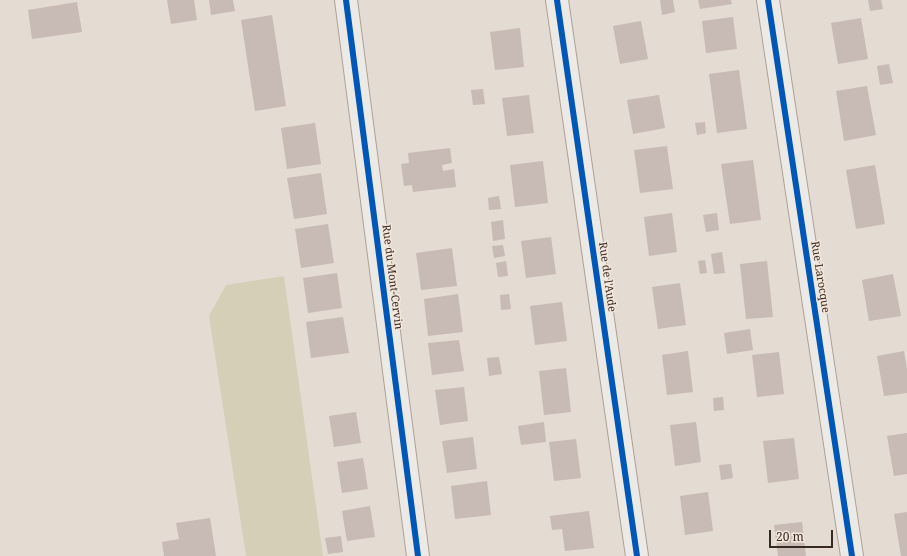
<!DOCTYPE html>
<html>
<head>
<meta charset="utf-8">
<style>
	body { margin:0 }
	#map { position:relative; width:907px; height:556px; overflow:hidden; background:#e4dbd3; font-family:"Noto Serif",serif }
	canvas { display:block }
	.scale { position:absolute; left:769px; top:530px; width:64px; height:18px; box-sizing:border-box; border:2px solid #392923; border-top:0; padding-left:5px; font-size:12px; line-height:14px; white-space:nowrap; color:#392923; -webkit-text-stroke:3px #f3e7db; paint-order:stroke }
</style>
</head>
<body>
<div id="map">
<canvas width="907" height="556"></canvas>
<div class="scale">20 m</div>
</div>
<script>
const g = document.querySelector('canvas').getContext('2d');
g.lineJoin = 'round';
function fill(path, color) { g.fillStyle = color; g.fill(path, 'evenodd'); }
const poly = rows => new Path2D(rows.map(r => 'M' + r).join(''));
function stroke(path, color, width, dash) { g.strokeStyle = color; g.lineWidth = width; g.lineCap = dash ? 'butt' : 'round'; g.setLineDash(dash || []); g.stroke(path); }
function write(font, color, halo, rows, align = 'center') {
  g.font = font + ' "Noto Serif",serif'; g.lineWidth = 3; g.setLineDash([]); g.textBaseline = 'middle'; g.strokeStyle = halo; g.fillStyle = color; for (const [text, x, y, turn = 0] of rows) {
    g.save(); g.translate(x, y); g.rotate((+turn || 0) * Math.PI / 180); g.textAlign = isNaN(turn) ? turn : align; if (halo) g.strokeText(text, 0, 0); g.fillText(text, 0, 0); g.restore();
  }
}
const green = poly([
	[284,276,323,556,246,556,209,316,226,285]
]);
const building = poly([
	[167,0,194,0,197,20,171,24],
	[209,0,233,0,235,11,211,15],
	[660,0,673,0,675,12,662,15],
	[698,0,731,0,732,4,700,9],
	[868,0,881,0,883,9,870,11],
	[77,2,82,32,32,39,28,10],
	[272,15,286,106,255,111,241,20],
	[733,17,737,49,706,53,702,21],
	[861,18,868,59,838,64,831,23],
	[641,21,648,59,620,64,613,26],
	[520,28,524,67,495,70,490,32],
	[889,64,893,83,880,85,877,66],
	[739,70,747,129,717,133,709,74],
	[867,86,876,135,844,141,836,91],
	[483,89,485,104,473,105,471,90],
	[529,95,534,133,507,136,502,98],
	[659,95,665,128,633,134,627,100],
	[705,122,706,133,697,135,695,123],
	[315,123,321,164,287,169,281,128],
	[667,146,673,189,640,193,634,150],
	[450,148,452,163,442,165,443,171,454,169,456,187,413,192,412,185,404,186,401,164,409,163,408,153],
	[753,160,761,220,730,224,721,164],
	[543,161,548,203,515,207,510,165],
	[875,165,885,224,856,229,846,170],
	[321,173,327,214,294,219,287,178],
	[499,196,501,209,489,210,488,198],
	[672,213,677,252,649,256,644,217],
	[717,213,719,230,706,232,703,215],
	[503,220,505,239,493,241,491,222],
	[328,224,334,263,301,268,295,229],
	[551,237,556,274,526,278,521,241],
	[503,245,505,256,494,258,492,246],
	[452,248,457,286,421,290,416,253],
	[722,252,725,273,714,274,711,254],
	[705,260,707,273,700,274,698,261],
	[506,261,508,276,498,277,496,263],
	[767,261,773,317,746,319,740,264],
	[337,273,342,308,308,313,303,278],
	[893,274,901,316,869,321,862,280],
	[680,283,686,325,658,329,652,287],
	[458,294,463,332,428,336,424,299],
	[509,294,511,309,501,310,500,295],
	[562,302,567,341,535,345,530,306],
	[343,317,349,353,311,358,306,322],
	[750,329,753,350,727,354,724,333],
	[459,340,464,371,432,375,428,343],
	[688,351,693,392,667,395,662,355],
	[904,351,907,369,907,393,884,396,877,356],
	[779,352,784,394,757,397,752,355],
	[499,357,502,374,489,376,487,358],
	[566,368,571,412,544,415,539,371],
	[464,387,468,421,440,425,435,390],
	[723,397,724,410,714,411,713,398],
	[356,412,361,443,334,447,329,416],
	[544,422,546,442,521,445,518,426],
	[696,422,701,462,675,466,670,425],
	[907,433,907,474,894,476,887,436],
	[473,437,477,469,447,473,442,441],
	[794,438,799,479,768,483,763,441],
	[576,439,581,478,554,481,549,442],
	[363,458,368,489,342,493,337,462],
	[731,464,733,478,721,480,719,465],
	[487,481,491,515,455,519,451,486],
	[708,492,713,531,685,535,680,496],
	[370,506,375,537,347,541,342,511],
	[589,511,594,548,565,551,562,529,552,530,550,516],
	[907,512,907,556,901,556,894,514],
	[210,518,216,556,164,556,162,542,179,539,176,523],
	[802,522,806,556,778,556,774,525],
	[341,536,343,552,328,554,325,538]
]);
const minor = poly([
	[346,0,418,556],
	[557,0,637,556],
	[768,0,852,556]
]);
const cycleway = poly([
	[346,0,418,556],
	[557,0,637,556],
	[768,0,852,556]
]);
const streetNames = [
	["Rue du Mont-Cervin",392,277,83],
	["Rue de l'Aude",607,277,82],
	["Rue Larocque",820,277,81]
];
fill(green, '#d5cfb7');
fill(building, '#c8bab4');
stroke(minor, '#aaa19b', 24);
stroke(minor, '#ede9e4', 22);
stroke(cycleway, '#0057b8', 6);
write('11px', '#392923', '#f3e7db', streetNames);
</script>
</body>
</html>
